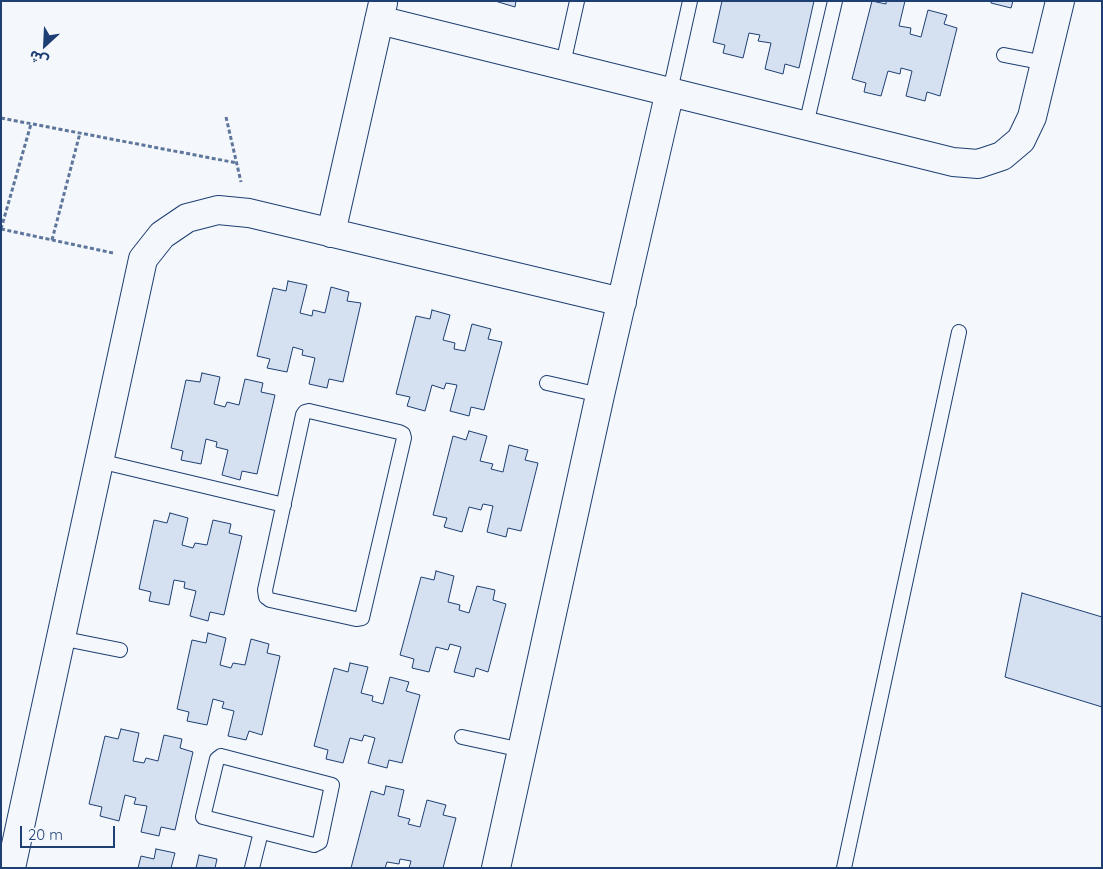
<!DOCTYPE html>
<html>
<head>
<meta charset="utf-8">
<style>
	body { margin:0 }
	#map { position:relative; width:1103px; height:869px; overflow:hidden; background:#f4f7fb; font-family:Quicksand,"Noto Sans Arabic",sans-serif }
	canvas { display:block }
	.frame { position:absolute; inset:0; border:2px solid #1d3f73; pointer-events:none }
	.north { position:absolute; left:20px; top:20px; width:50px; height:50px; -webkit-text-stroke:4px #f4f7fb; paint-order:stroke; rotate:205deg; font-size:14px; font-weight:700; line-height:20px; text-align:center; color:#1d3f73 }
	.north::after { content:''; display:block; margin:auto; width:18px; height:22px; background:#1d3f73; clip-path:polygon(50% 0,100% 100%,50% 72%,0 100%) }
	.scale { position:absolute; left:20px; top:826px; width:95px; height:22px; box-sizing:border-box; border:2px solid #1d3f73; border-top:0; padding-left:6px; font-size:15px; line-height:18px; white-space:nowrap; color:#1d3f73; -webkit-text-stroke:4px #f4f7fb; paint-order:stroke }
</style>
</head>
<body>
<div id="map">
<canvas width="1103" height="869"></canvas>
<div class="frame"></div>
<div class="north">ش</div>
<div class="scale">20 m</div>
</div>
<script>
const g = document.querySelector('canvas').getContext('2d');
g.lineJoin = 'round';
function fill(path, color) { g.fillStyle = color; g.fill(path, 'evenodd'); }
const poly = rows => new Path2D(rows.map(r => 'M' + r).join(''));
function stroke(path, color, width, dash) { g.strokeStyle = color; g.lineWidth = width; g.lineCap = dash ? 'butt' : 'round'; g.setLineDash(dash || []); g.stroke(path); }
const building = poly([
	[495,1,516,1,515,7,495,1],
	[722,1,814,1,799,68,785,64,783,74,765,69,771,43,758,41,760,35,749,33,743,58,723,53,725,45,713,42,722,1],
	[872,1,886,4,886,1,905,1,899,26,911,28,910,34,921,37,928,10,947,15,944,24,957,28,940,96,927,92,925,101,906,96,912,71,901,68,900,74,888,71,881,96,864,92,866,83,852,79,872,1],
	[991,1,1013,1,1011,8,991,3,991,1],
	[288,281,307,285,300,313,312,316,313,310,325,313,331,287,349,292,347,301,361,303,343,382,329,379,327,388,309,384,315,358,302,355,303,350,293,347,287,372,267,368,270,359,257,356,273,288,286,291,288,281],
	[432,310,450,315,443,340,455,343,454,349,465,351,472,324,491,329,488,339,502,342,484,410,471,407,469,416,450,411,457,385,446,383,444,389,432,385,425,411,407,406,410,397,396,394,416,316,430,319,432,310],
	[202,373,220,377,214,404,225,407,227,402,239,405,245,379,263,383,261,392,275,395,257,474,242,471,240,480,222,475,228,450,216,447,217,442,206,439,201,464,181,460,183,451,171,448,186,380,200,382,202,373],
	[469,431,487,436,480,461,493,464,491,469,503,472,509,445,528,450,525,460,538,463,521,531,508,528,506,537,487,532,493,506,483,504,481,510,469,507,462,532,444,527,447,518,433,515,453,436,466,440,469,431],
	[170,513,188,518,182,545,193,548,195,543,207,545,213,520,231,524,229,533,242,536,224,615,210,612,208,621,190,616,196,591,184,588,185,582,174,580,169,605,149,601,151,592,139,589,154,520,167,523,170,513],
	[436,571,454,576,448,602,460,605,459,610,469,613,477,586,495,590,493,600,506,604,488,672,476,668,474,677,454,672,461,647,450,644,448,650,436,647,429,672,412,668,414,659,400,655,421,577,434,580,436,571],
	[1022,593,1102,617,1102,707,1005,677,1022,593],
	[208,633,226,638,220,665,231,668,233,663,245,665,251,639,269,644,267,653,280,656,262,735,249,731,246,740,228,736,234,711,222,708,224,702,213,699,207,725,187,721,189,712,177,709,192,640,206,643,208,633],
	[350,663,368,667,361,693,373,696,372,701,383,704,390,677,409,682,406,691,420,695,402,763,389,760,387,768,368,763,375,738,364,735,362,741,350,738,343,763,326,759,328,750,314,746,334,668,348,672,350,663],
	[121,729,139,733,133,761,144,763,146,758,158,761,164,735,182,739,180,748,193,752,175,830,161,827,159,836,141,832,147,806,134,804,136,798,125,795,119,821,100,816,102,807,89,804,105,736,118,739,121,729],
	[386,786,404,790,398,816,410,819,408,824,420,827,427,800,446,805,443,815,456,818,443,868,409,868,411,861,400,859,399,864,387,862,385,868,351,868,371,791,384,795,386,786],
	[156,849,175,853,171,868,138,868,141,856,154,859,156,849],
	[199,855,217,859,215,868,196,868,199,855]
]);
const path = poly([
	[226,117,241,182],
	[1,118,237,163],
	[1,229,113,253],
	[1,229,31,124],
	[52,240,80,133]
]);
const service = poly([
	[1004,55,1045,63],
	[563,64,577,1],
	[670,91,690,1],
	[806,125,835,1],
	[547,383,600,395],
	[309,411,399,432,403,434,404,438,362,618,356,619,270,600,266,597,265,590,303,415,305,412,309,411],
	[99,461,284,505],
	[60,638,120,650],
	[462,737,522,750],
	[221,756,332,785,320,842,314,845,203,817,217,759,221,756],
	[252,868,261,832],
	[844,868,959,332]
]);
const minor = poly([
	[379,20,953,162,978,164,1002,156,1021,140,1032,117,1060,1],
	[331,233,383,3],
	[11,868,143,259,162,235,187,218,218,210,249,213,622,302],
	[496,868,600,395,670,91]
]);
fill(building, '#d5e0f0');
stroke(building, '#1d3f73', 1);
stroke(service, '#1d3f73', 16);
stroke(minor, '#1d3f73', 30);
stroke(path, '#5e769c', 3, [4, 2.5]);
stroke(service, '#f4f7fb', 14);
stroke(minor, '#f4f7fb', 28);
</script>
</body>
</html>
